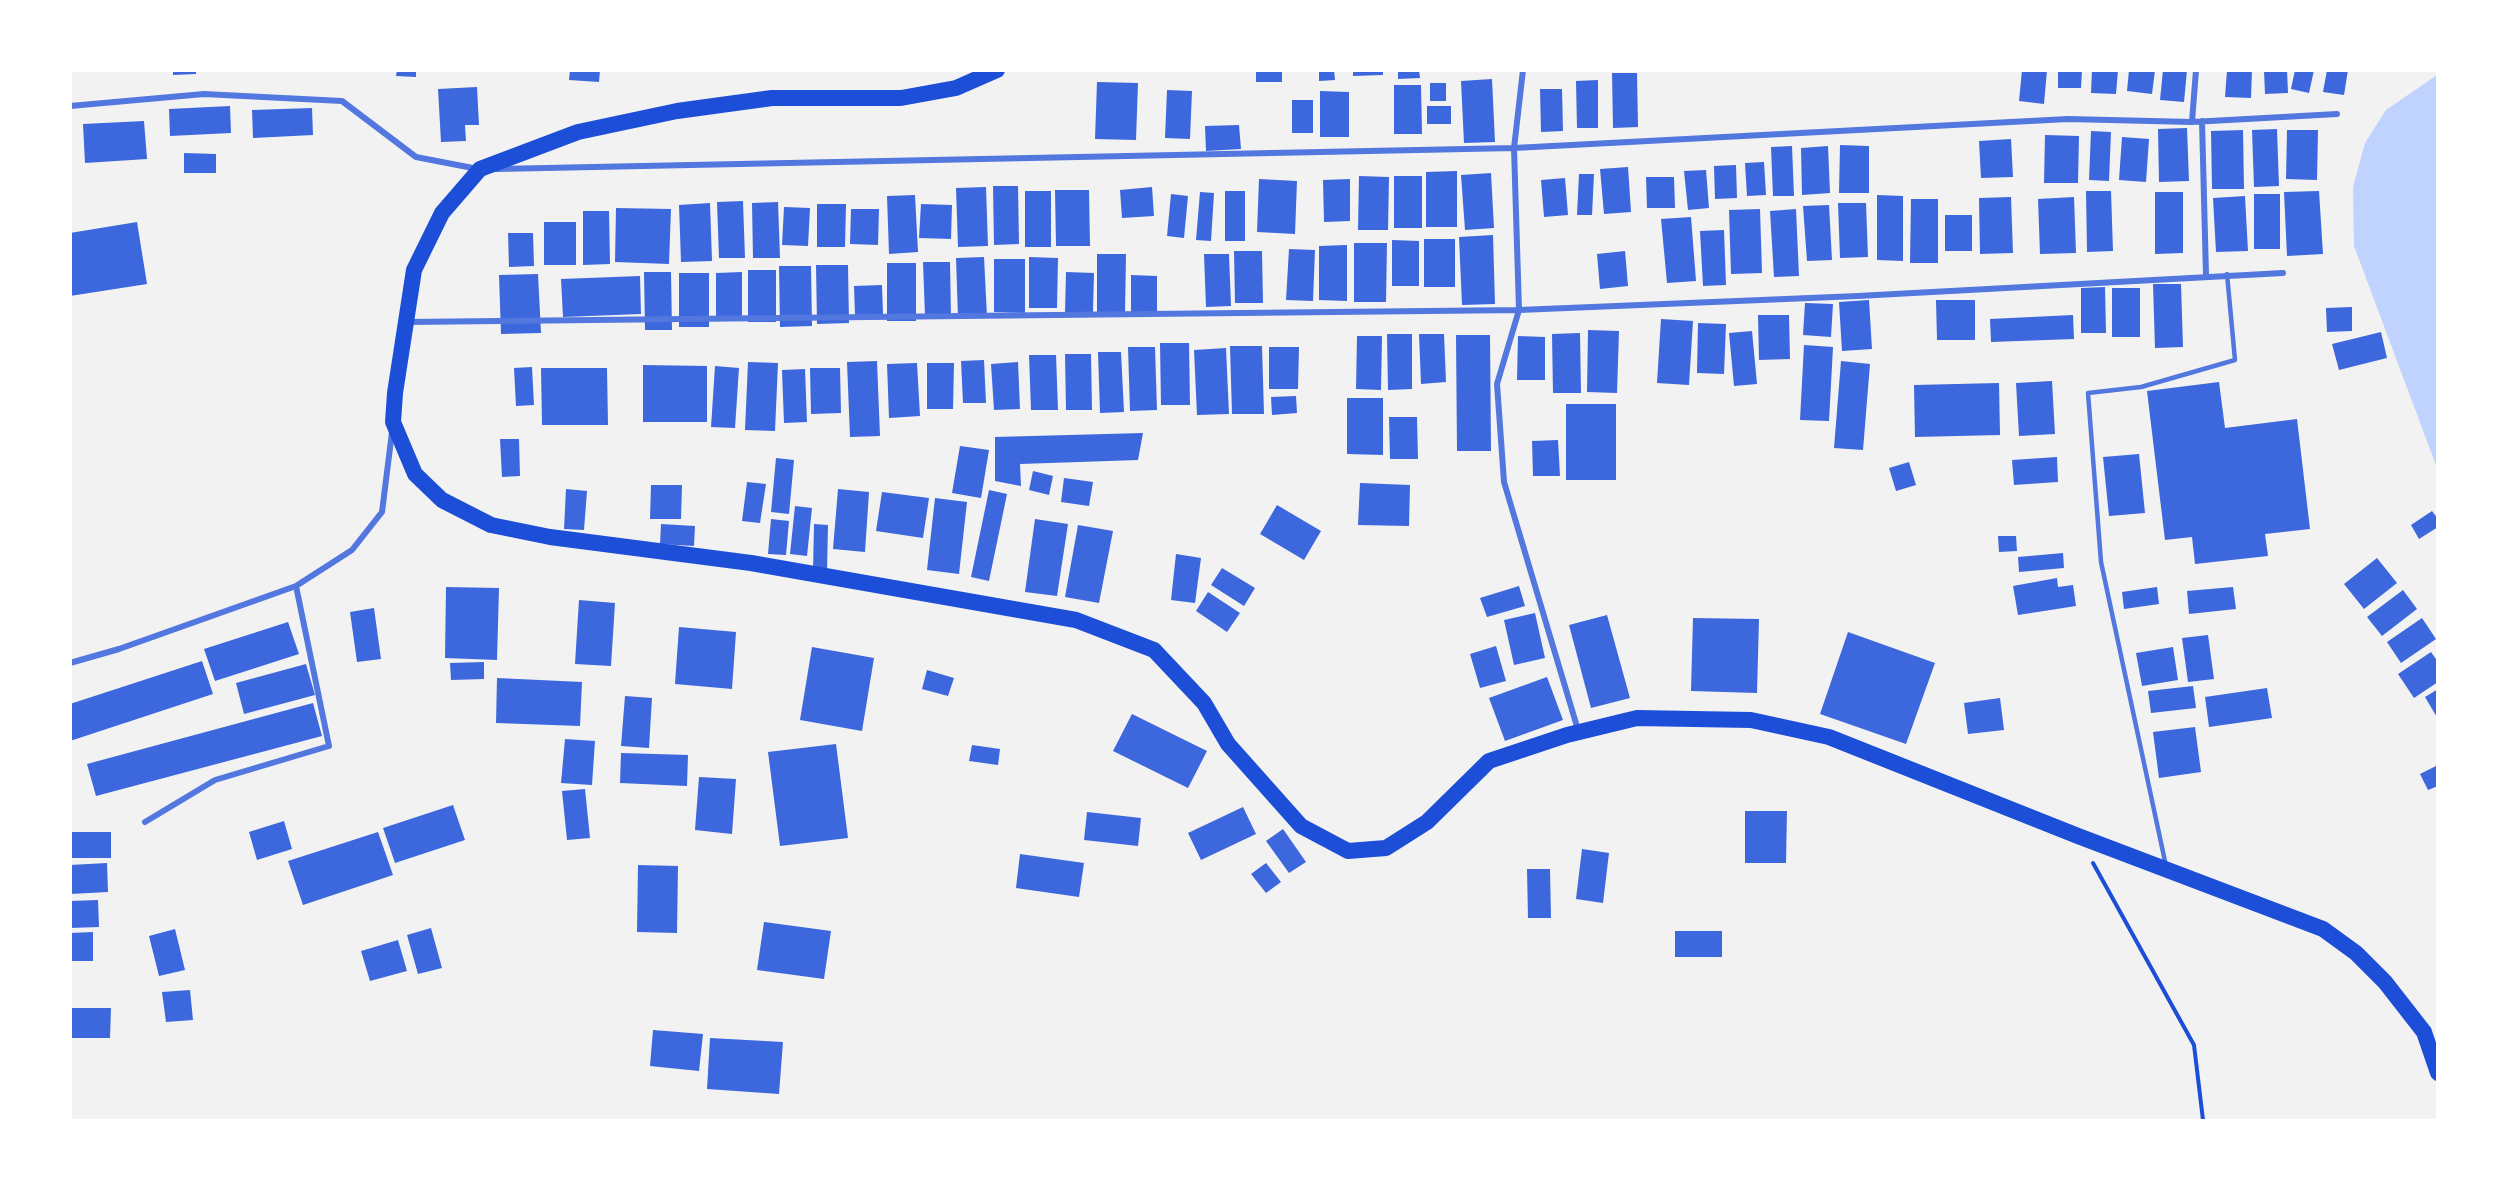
<!DOCTYPE html>
<html>
<head>
<meta charset="utf-8">
<style>
	body { margin:0 }
	#map { position:relative; width:2508px; height:1191px; overflow:hidden; background:#f2f2f2; font-family:"Open Sans",sans-serif }
	canvas { display:block }
	.frame { position:absolute; inset:0; border:72px solid #fff; pointer-events:none }
</style>
</head>
<body>
<div id="map">
<canvas width="2508" height="1191"></canvas>
<div class="frame"></div>
</div>
<script>
const g = document.querySelector('canvas').getContext('2d');
g.lineJoin = 'round';
function fill(path, color) { g.fillStyle = color; g.fill(path, 'evenodd'); }
const poly = rows => new Path2D(rows.map(r => 'M' + r).join(''));
function stroke(path, color, width, dash) { g.strokeStyle = color; g.lineWidth = width; g.lineCap = dash ? 'butt' : 'round'; g.setLineDash(dash || []); g.stroke(path); }
const water = poly([
	[2437,75,2437,468,2354,246,2353,187,2365,143,2386,110]
]);
const building = poly([
	[173,70,196,70,196,74,173,75],
	[397,70,416,70,416,77,396,76],
	[570,70,600,70,599,82,569,80],
	[1256,70,1282,70,1282,82,1256,82],
	[1319,70,1334,70,1335,80,1319,81],
	[1353,70,1383,70,1383,75,1353,76],
	[1398,70,1419,70,1420,78,1398,79],
	[2022,70,2047,70,2044,104,2019,101],
	[2058,70,2082,70,2081,88,2058,88],
	[2092,70,2118,70,2116,94,2091,93],
	[2129,70,2155,70,2152,94,2127,91],
	[2163,70,2187,70,2184,102,2160,100],
	[2227,70,2252,70,2251,98,2225,97],
	[2264,70,2287,70,2288,93,2265,94],
	[2295,70,2314,70,2309,93,2291,89],
	[2327,70,2348,70,2344,95,2323,92],
	[1612,73,1637,73,1638,127,1613,128],
	[1492,79,1495,142,1464,143,1461,81],
	[1598,80,1598,128,1577,128,1576,81],
	[1097,82,1138,83,1136,140,1095,139],
	[1430,83,1446,83,1446,101,1430,101],
	[1394,85,1421,85,1422,134,1394,134],
	[477,87,479,125,465,125,466,141,441,142,438,89],
	[1540,89,1562,89,1563,131,1541,132],
	[1167,90,1192,91,1190,139,1165,138],
	[1320,91,1349,92,1349,137,1320,137],
	[1292,100,1313,100,1313,133,1292,133],
	[230,106,231,133,170,136,169,109],
	[1427,106,1451,106,1451,124,1427,124],
	[312,108,313,135,253,138,252,110],
	[144,121,147,159,85,163,83,124],
	[1239,125,1241,149,1206,151,1205,126],
	[2187,128,2189,181,2159,182,2158,129],
	[2277,129,2279,186,2254,187,2252,130],
	[2243,130,2244,189,2212,189,2211,131],
	[2287,130,2318,130,2317,180,2286,179],
	[2091,131,2111,132,2109,181,2089,180],
	[2045,135,2079,136,2078,183,2044,183],
	[2122,137,2149,139,2146,182,2119,180],
	[2011,139,2013,177,1981,178,1979,141],
	[1840,145,1869,146,1869,193,1839,193],
	[1792,146,1794,196,1773,196,1771,147],
	[1828,146,1830,193,1802,195,1801,148],
	[184,153,216,154,216,173,184,173],
	[1764,162,1766,195,1747,196,1745,163],
	[1736,165,1737,198,1715,199,1714,166],
	[1628,167,1631,212,1604,214,1600,169],
	[1706,170,1709,208,1688,210,1684,171],
	[1457,171,1457,227,1426,227,1426,172],
	[1491,173,1494,228,1465,230,1461,175],
	[1579,174,1594,174,1592,215,1577,215],
	[1359,176,1389,177,1388,230,1358,230],
	[1394,176,1422,176,1422,228,1394,228],
	[1646,177,1674,177,1675,208,1647,208],
	[1565,178,1568,215,1544,217,1541,180],
	[1259,179,1297,181,1295,234,1257,232],
	[1350,179,1350,221,1324,222,1323,180],
	[993,186,1018,186,1019,244,994,245],
	[986,187,988,246,958,247,956,188],
	[1152,187,1154,216,1122,218,1120,190],
	[1055,190,1089,190,1090,246,1056,246],
	[1025,191,1051,191,1051,247,1025,247],
	[1225,191,1245,191,1245,241,1225,241],
	[2086,191,2111,191,2113,251,2087,252],
	[2319,191,2323,254,2287,256,2284,192],
	[1200,192,1214,193,1211,241,1196,240],
	[2155,192,2183,192,2183,253,2155,254],
	[1171,194,1188,196,1184,238,1167,236],
	[2254,194,2280,194,2280,249,2254,249],
	[915,195,918,252,889,254,887,196],
	[1877,195,1903,196,1903,261,1877,260],
	[2245,196,2248,251,2216,252,2213,198],
	[2011,197,2013,253,1980,254,1979,198],
	[2074,197,2076,253,2040,254,2038,199],
	[1911,199,1938,199,1938,263,1910,263],
	[743,201,745,258,719,258,717,202],
	[778,202,780,258,753,258,752,203],
	[710,203,712,261,681,262,679,205],
	[1838,203,1866,203,1868,257,1840,258],
	[817,204,846,204,845,247,817,247],
	[921,204,952,205,951,239,919,238],
	[1829,205,1832,260,1807,261,1803,206],
	[784,207,810,208,808,246,782,245],
	[616,208,671,209,669,264,615,262],
	[851,209,879,209,878,245,850,244],
	[1760,209,1762,273,1731,274,1729,210],
	[1796,209,1799,276,1774,277,1770,211],
	[583,211,609,211,610,264,583,265],
	[1945,215,1972,215,1972,251,1945,251],
	[1691,217,1696,281,1667,283,1661,219],
	[137,222,147,284,70,296,70,233],
	[544,222,576,222,576,265,544,265],
	[1724,230,1726,285,1703,286,1700,231],
	[508,233,533,233,534,266,509,267],
	[1493,235,1495,304,1462,305,1459,237],
	[1424,239,1455,239,1455,287,1424,287],
	[1392,240,1419,241,1419,286,1392,286],
	[1354,243,1387,243,1386,302,1354,302],
	[1347,245,1347,301,1319,300,1319,246],
	[1289,249,1315,250,1313,301,1286,300],
	[1234,251,1262,251,1263,303,1235,303],
	[1625,251,1628,286,1600,289,1597,254],
	[1097,254,1126,254,1125,313,1097,313],
	[1204,254,1229,254,1231,306,1206,307],
	[984,257,987,317,958,318,956,258],
	[1029,257,1058,258,1057,308,1029,308],
	[994,259,1025,259,1025,313,994,312],
	[923,262,950,262,951,316,925,316],
	[887,263,916,263,916,321,887,321],
	[816,265,848,265,849,323,817,324],
	[779,266,811,266,812,326,780,327],
	[748,270,776,270,776,322,748,322],
	[644,272,671,272,672,330,645,330],
	[742,272,742,319,716,319,716,273],
	[1066,272,1094,273,1093,312,1065,312],
	[679,273,709,273,709,327,679,327],
	[538,274,541,333,501,334,499,275],
	[1131,275,1157,276,1157,314,1131,314],
	[640,276,641,314,563,317,561,279],
	[2153,284,2181,284,2183,347,2155,348],
	[882,285,883,314,855,315,854,286],
	[2105,287,2106,333,2081,333,2081,288],
	[2112,288,2140,288,2140,337,2112,337],
	[1869,300,1872,349,1842,351,1839,302],
	[1936,300,1975,300,1975,340,1937,340],
	[1805,303,1833,304,1831,337,1803,335],
	[2352,307,2352,331,2327,332,2326,308],
	[1758,315,1789,315,1790,359,1759,360],
	[2073,315,2074,339,1991,342,1990,319],
	[1661,319,1693,321,1689,385,1657,383],
	[1698,323,1726,324,1724,374,1697,373],
	[1588,330,1619,331,1617,393,1587,392],
	[1752,331,1757,384,1734,386,1729,333],
	[2381,332,2387,358,2339,370,2332,344],
	[1580,333,1581,393,1553,393,1552,334],
	[1387,334,1412,334,1412,389,1388,390],
	[1419,334,1444,334,1446,382,1421,384],
	[1456,335,1490,335,1491,451,1457,451],
	[1357,336,1382,336,1381,390,1356,389],
	[1518,336,1545,337,1545,380,1517,380],
	[1160,343,1189,343,1190,405,1161,405],
	[1804,345,1833,347,1829,421,1800,420],
	[1230,346,1262,346,1264,414,1232,414],
	[1128,347,1155,347,1157,410,1130,411],
	[1269,347,1299,347,1298,389,1269,389],
	[1226,348,1229,414,1197,415,1194,350],
	[1098,352,1121,352,1124,412,1100,413],
	[1065,354,1091,354,1092,410,1066,410],
	[1029,355,1056,355,1058,410,1031,410],
	[984,360,986,403,963,403,961,361],
	[877,361,880,436,850,437,847,362],
	[1841,361,1870,364,1863,450,1834,448],
	[748,362,778,363,775,431,745,430],
	[1018,362,1020,409,994,410,991,364],
	[917,363,920,416,889,418,887,364],
	[927,363,954,363,953,409,927,409],
	[643,365,707,366,707,422,643,422],
	[715,366,739,368,735,428,711,427],
	[532,367,534,405,516,406,514,368],
	[541,368,607,368,608,425,542,425],
	[810,368,840,368,841,413,811,414],
	[805,369,807,422,784,423,782,370],
	[2052,381,2055,434,2019,436,2016,383],
	[2219,382,2225,428,2297,419,2310,529,2265,534,2268,556,2195,564,2192,537,2165,540,2147,391],
	[1999,383,2000,435,1915,437,1914,385],
	[1296,396,1297,413,1272,415,1271,397],
	[1347,398,1383,398,1383,455,1347,454],
	[1566,404,1616,404,1616,480,1566,480],
	[1389,417,1417,417,1418,459,1390,459],
	[1143,433,1138,460,1020,464,1021,486,995,481,995,437],
	[500,439,519,439,520,476,502,477],
	[1558,440,1560,476,1533,476,1532,441],
	[960,446,989,450,981,498,952,493],
	[2139,454,2145,513,2109,516,2103,457],
	[2057,457,2058,482,2014,485,2012,460],
	[776,458,794,460,789,514,771,512],
	[1909,462,1916,485,1896,491,1889,468],
	[1033,471,1053,476,1049,495,1029,490],
	[1064,478,1093,482,1089,506,1061,502],
	[747,482,766,484,760,523,742,521],
	[1360,483,1410,485,1409,526,1358,525],
	[651,485,682,485,681,519,650,519],
	[566,489,587,491,584,530,564,529],
	[838,489,869,492,865,552,833,549],
	[989,490,1007,494,989,581,971,577],
	[882,492,929,498,923,538,876,531],
	[935,498,967,502,959,574,927,570],
	[1277,505,1321,531,1304,560,1260,534],
	[795,506,812,508,807,556,790,554],
	[2432,511,2438,519,2438,527,2419,539,2411,525],
	[771,519,789,521,786,555,768,554],
	[1035,519,1068,524,1057,596,1025,592],
	[661,524,695,526,694,546,660,544],
	[814,524,828,525,827,573,813,572],
	[1078,525,1113,531,1099,603,1065,597],
	[1998,536,2016,536,2017,551,1999,552],
	[2063,553,2064,568,2019,572,2018,557],
	[1176,554,1201,558,1195,603,1171,600],
	[2377,558,2397,583,2364,609,2344,584],
	[1222,568,1255,588,1244,606,1211,585],
	[2057,578,2058,587,2073,585,2076,606,2018,615,2013,586],
	[1519,586,1525,606,1487,617,1480,598],
	[446,587,499,588,497,660,445,658],
	[2157,587,2159,604,2124,609,2122,592],
	[2233,587,2236,609,2189,614,2187,591],
	[2403,590,2417,609,2382,636,2367,617],
	[1208,592,1240,613,1227,632,1196,611],
	[579,600,615,603,611,666,575,664],
	[374,608,381,659,357,662,350,612],
	[1535,613,1545,658,1514,665,1504,620],
	[1607,615,1630,698,1591,708,1569,625],
	[1693,618,1759,619,1757,693,1691,691],
	[2422,618,2436,639,2401,663,2387,642],
	[288,622,299,654,215,681,204,649],
	[679,627,736,632,732,689,675,684],
	[1848,632,1935,663,1906,744,1820,714],
	[2208,635,2214,679,2188,682,2182,638],
	[1496,646,1506,681,1480,688,1470,654],
	[812,647,874,658,862,731,800,720],
	[2173,647,2178,680,2142,686,2136,653],
	[2431,652,2438,662,2438,682,2414,698,2398,674],
	[202,661,213,694,70,741,70,704],
	[484,662,484,679,451,680,450,663],
	[306,664,315,695,244,714,236,683],
	[927,670,954,678,948,696,922,689],
	[1547,677,1563,720,1505,741,1489,698],
	[497,678,582,682,580,726,496,723],
	[2193,686,2196,708,2151,713,2148,691],
	[2267,688,2272,718,2209,727,2205,697],
	[2438,689,2438,719,2425,697],
	[625,696,652,698,649,748,621,746],
	[2000,698,2004,730,1968,734,1964,703],
	[313,703,322,736,96,796,87,764],
	[1132,714,1207,751,1188,788,1113,751],
	[2195,727,2201,772,2159,778,2153,732],
	[565,739,595,741,592,785,561,783],
	[836,744,848,838,780,846,768,752],
	[972,745,1000,749,998,765,969,761],
	[621,753,688,755,687,786,620,783],
	[2438,765,2438,786,2428,790,2420,774],
	[699,777,736,779,732,834,695,830],
	[585,789,590,838,567,840,562,791],
	[453,805,465,840,395,863,383,828],
	[1243,807,1256,834,1201,860,1188,833],
	[1745,811,1787,811,1786,863,1745,863],
	[1087,812,1141,818,1138,846,1084,840],
	[284,821,292,849,257,860,249,832],
	[1283,829,1306,862,1289,873,1266,841],
	[70,832,111,832,111,858,70,858],
	[378,832,393,875,303,905,288,861],
	[1582,849,1609,853,1603,903,1576,899],
	[1020,854,1084,863,1079,897,1016,888],
	[107,863,108,892,70,894,70,865],
	[1266,863,1281,882,1266,893,1251,874],
	[638,865,678,866,677,933,637,932],
	[1527,869,1550,869,1551,918,1528,918],
	[98,900,99,927,70,928,70,901],
	[764,922,831,931,824,979,757,970],
	[431,928,442,968,418,974,407,935],
	[175,929,185,970,159,976,149,936],
	[1675,931,1722,931,1722,957,1675,957],
	[93,932,93,961,70,961,70,933],
	[398,940,407,971,370,981,361,951],
	[190,990,193,1020,166,1022,162,992],
	[70,1008,111,1008,110,1038,70,1038],
	[653,1030,703,1034,699,1071,650,1066],
	[710,1038,783,1042,779,1094,707,1089]
]);
const path = poly([
	[2093,863,2194,1045,2203,1120]
]);
const service = poly([
	[2166,866,2101,562,2088,393,2141,387,2235,360,2227,274]
]);
const minor = poly([
	[1523,70,1514,148,1519,310,1497,384,1504,482,1578,730],
	[70,106,204,94,342,101,416,157,478,169],
	[2202,121,2206,275],
	[2192,122,2196,70],
	[497,169,1514,148,2068,119,2192,122,2337,114],
	[407,322,1519,310,1858,296,2283,273],
	[70,663,119,649,296,586,352,550,382,512,392,432],
	[145,822,215,780,329,746,296,586]
]);
const trunk = poly([
	[997,70,956,88,901,98,772,98,677,111,578,132,480,169,442,213,414,270,395,393,393,422,415,474,442,500,491,525,550,537,751,563,1076,620,1154,650,1204,703,1228,744,1301,826,1348,851,1386,848,1427,822,1489,761,1567,735,1637,718,1751,720,1829,737,2078,836,2323,929,2356,953,2385,982,2424,1032,2438,1073]
]);
fill(water, '#bfd3fe');
fill(building, '#3d67dc');
stroke(path, '#1d4ed8', 4);
stroke(service, '#5277de', 4.5);
stroke(minor, '#5277de', 6);
stroke(trunk, '#1d4ed8', 16);
</script>
</body>
</html>
